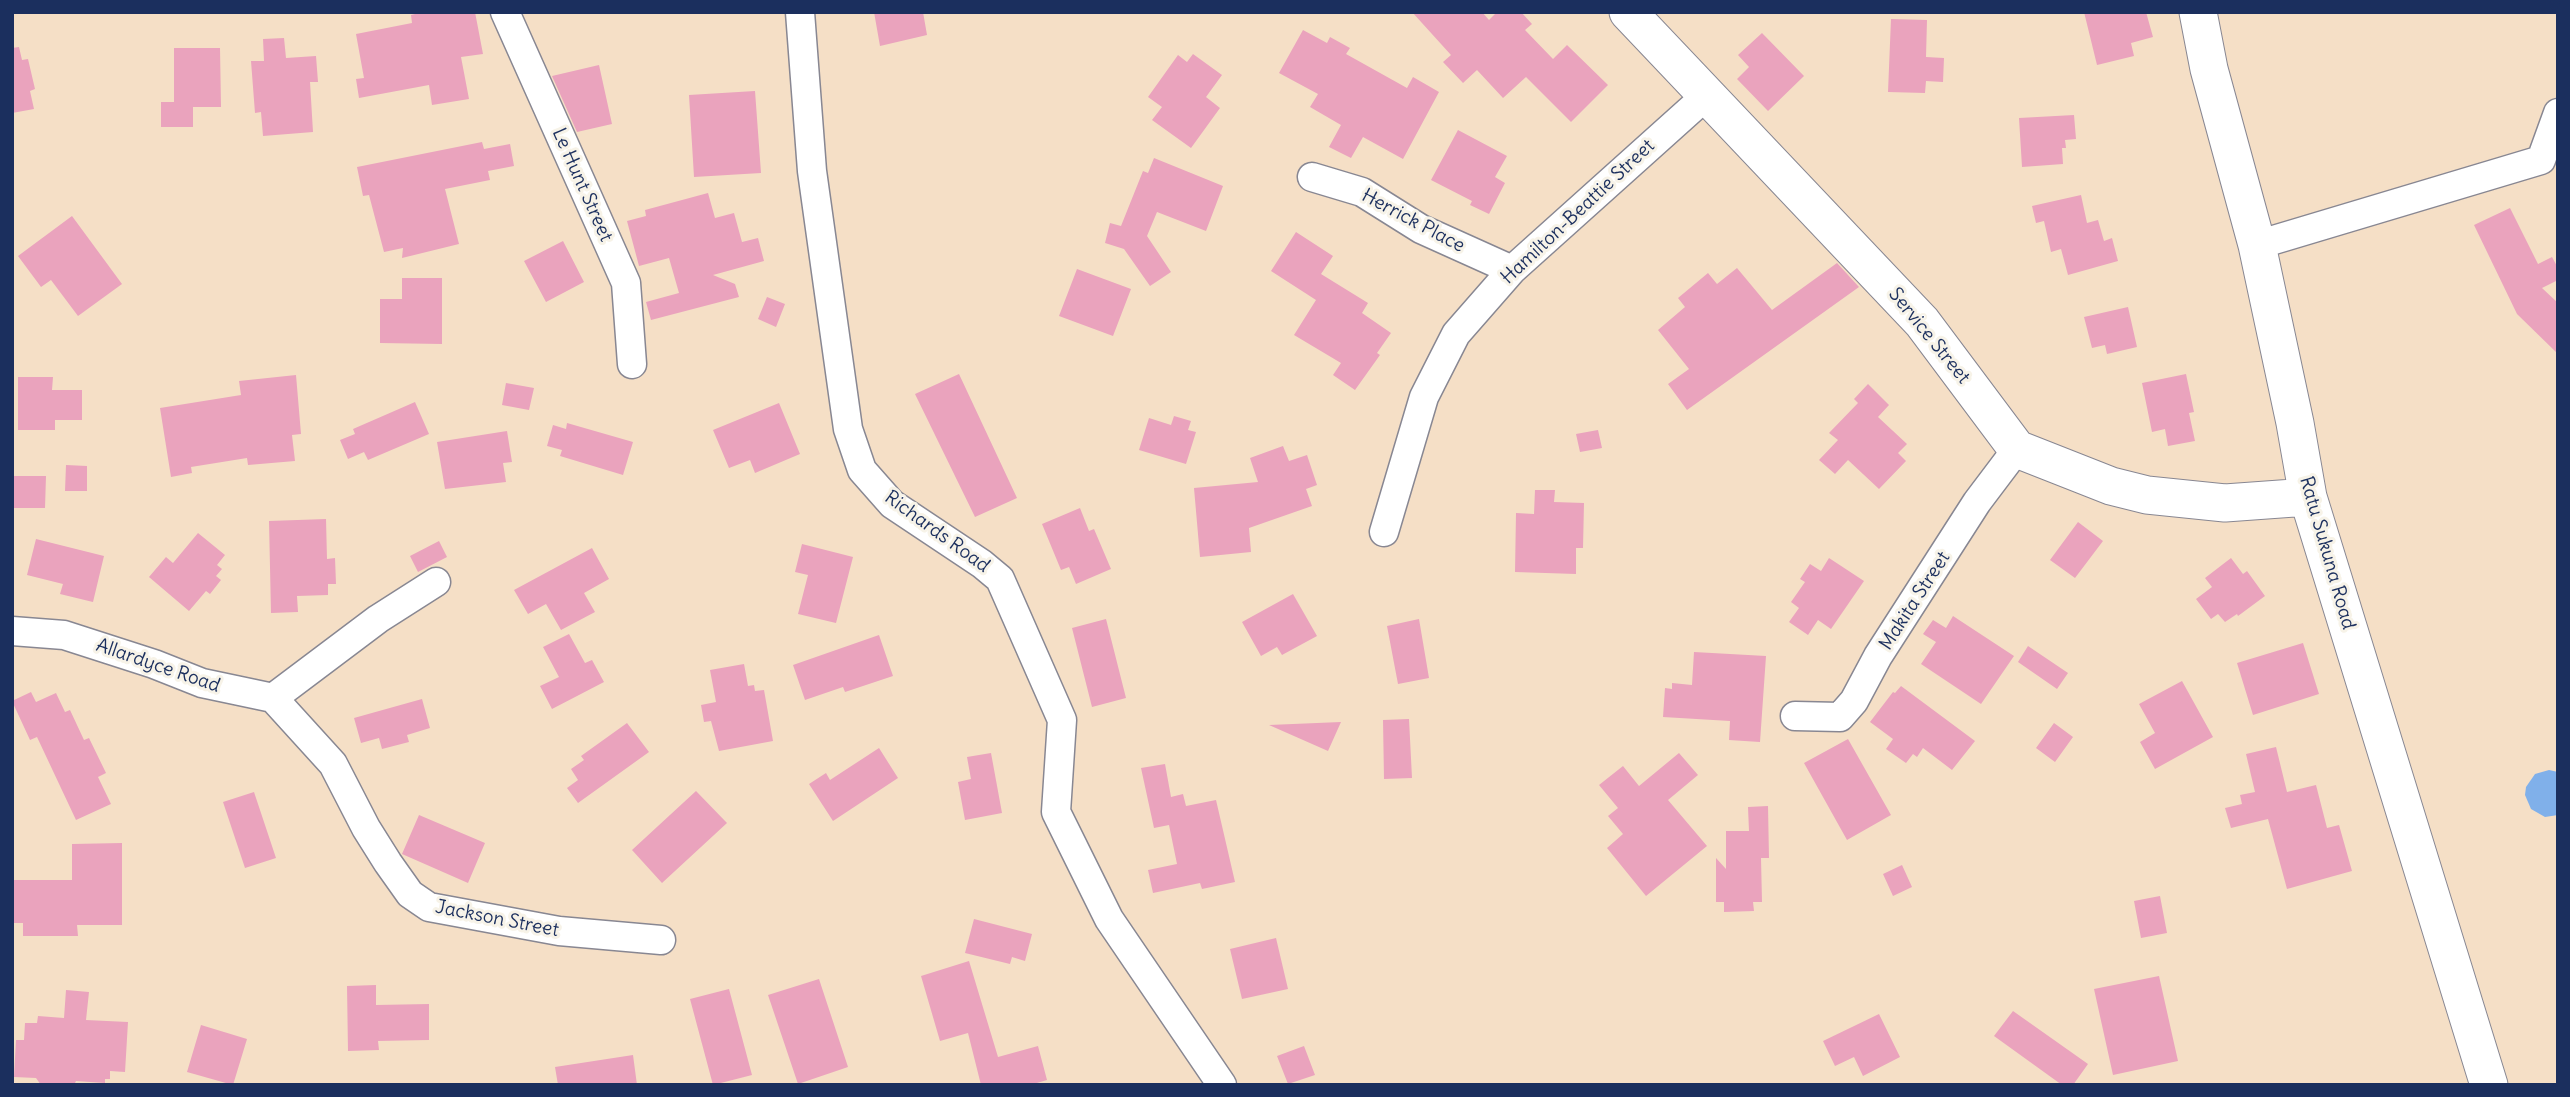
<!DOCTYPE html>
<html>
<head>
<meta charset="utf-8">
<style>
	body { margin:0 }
	#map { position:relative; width:2570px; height:1097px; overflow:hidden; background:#f5dfc6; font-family:Delius,sans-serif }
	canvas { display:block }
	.frame { position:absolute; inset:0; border:14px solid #1b2f5e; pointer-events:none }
</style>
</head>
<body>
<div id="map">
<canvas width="2570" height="1097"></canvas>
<div class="frame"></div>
</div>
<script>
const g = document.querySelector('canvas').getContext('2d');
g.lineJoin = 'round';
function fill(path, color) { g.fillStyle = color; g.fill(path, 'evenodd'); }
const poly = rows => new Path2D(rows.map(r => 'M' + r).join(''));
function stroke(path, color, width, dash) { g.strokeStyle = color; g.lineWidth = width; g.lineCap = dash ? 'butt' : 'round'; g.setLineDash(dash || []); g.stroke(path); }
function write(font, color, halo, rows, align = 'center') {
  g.font = font + ' Delius,sans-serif'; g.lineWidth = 6; g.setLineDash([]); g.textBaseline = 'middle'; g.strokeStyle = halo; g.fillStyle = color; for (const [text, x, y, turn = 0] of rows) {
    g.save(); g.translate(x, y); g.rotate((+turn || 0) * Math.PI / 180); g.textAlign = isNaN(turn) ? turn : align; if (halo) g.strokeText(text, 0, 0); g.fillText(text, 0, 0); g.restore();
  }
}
const water = poly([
	[2549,770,2558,772,2558,815,2545,817,2531,809,2525,795,2526,787,2535,774]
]);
const building = poly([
	[423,12,475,12,483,54,461,57,469,99,432,105,429,85,359,98,356,79,364,78,356,34,412,23,411,15],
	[874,12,923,12,927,35,880,46],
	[1412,12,1482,12,1489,20,1497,12,1521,12,1532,24,1525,30,1553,59,1567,45,1608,85,1571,122,1526,77,1503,98,1477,70,1463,83,1443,62,1451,55],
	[2084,12,2146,12,2153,37,2131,43,2134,56,2097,65],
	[1891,19,1927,20,1926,57,1944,58,1943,82,1926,81,1925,93,1888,92],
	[1303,30,1327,43,1330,37,1350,48,1346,54,1407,88,1413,77,1439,92,1403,159,1363,137,1351,158,1329,147,1341,125,1310,107,1318,94,1279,73],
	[1762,33,1804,76,1768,111,1737,79,1749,67,1738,55],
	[284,38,286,58,316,56,318,82,310,82,313,132,263,136,261,112,255,113,251,61,264,61,263,39],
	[19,47,22,60,28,59,35,89,30,91,34,109,12,113,12,48],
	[174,48,220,48,221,107,193,107,193,127,161,127,161,102,174,102],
	[1193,54,1222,75,1206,97,1220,108,1191,148,1152,120,1162,107,1148,97,1178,55,1187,62],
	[599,65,612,124,577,132,552,76],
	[755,91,761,173,694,177,689,95],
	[2074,115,2076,139,2065,140,2066,148,2062,148,2063,164,2022,167,2019,118],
	[1458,130,1507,156,1495,177,1505,183,1489,214,1470,205,1472,201,1431,180],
	[482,142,484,149,510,144,514,166,488,171,490,180,445,189,459,244,402,258,403,248,384,252,369,195,363,196,357,167],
	[1154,158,1223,186,1206,231,1157,212,1147,236,1171,272,1150,286,1124,249,1105,243,1110,223,1121,226,1143,171,1148,173],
	[708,193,715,218,734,213,742,242,758,238,764,261,713,275,735,284,739,297,651,320,646,302,679,293,669,258,639,266,627,221,646,216,645,210],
	[2081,195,2087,223,2098,220,2104,241,2112,238,2118,261,2068,275,2061,249,2051,252,2044,221,2036,223,2032,206],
	[2510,208,2538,264,2552,257,2558,268,2558,280,2542,288,2558,303,2558,354,2517,314,2474,225],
	[72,216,122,284,78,316,51,280,41,287,18,256],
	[1296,232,1333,256,1321,274,1368,303,1362,313,1391,333,1377,353,1380,355,1355,390,1333,375,1341,363,1294,335,1316,300,1271,271],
	[563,241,584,282,546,302,524,261],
	[1837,263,1859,287,1687,410,1668,384,1689,369,1658,330,1685,307,1678,298,1708,273,1717,284,1737,268,1772,310],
	[1077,269,1131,289,1113,336,1059,316],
	[402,278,442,278,442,344,380,343,380,299,402,299],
	[767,297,785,304,776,327,758,319],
	[2128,307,2137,347,2107,354,2105,345,2092,348,2084,317],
	[959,374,1017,498,975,517,915,394],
	[2186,374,2194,412,2189,413,2195,441,2168,446,2165,429,2152,432,2142,383],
	[296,375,301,434,292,435,295,461,248,465,247,458,191,467,192,473,171,477,160,408,241,395,239,381],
	[18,377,53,377,52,390,82,390,82,420,55,420,55,430,18,430],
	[506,383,534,388,529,410,502,405],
	[1868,384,1889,405,1878,417,1907,444,1898,453,1906,461,1879,489,1848,460,1835,474,1819,460,1838,440,1829,433,1858,403,1854,399],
	[415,402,429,434,368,460,364,452,348,459,340,440,355,434,353,429],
	[779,403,800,454,755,473,750,460,729,468,713,430],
	[1174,416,1191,421,1188,430,1196,432,1186,464,1139,450,1149,418,1171,425],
	[567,423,633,442,623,475,560,456,562,450,547,446,553,425,566,429],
	[1598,430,1602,448,1580,452,1576,434],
	[507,431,512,462,503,463,506,482,445,489,437,442],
	[1283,446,1289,461,1307,455,1317,485,1306,489,1312,506,1249,528,1251,552,1200,557,1194,488,1258,482,1250,458],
	[66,465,87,466,87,491,65,491],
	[12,476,46,476,45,508,12,508],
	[1535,490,1555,490,1554,502,1584,503,1583,548,1576,548,1576,574,1515,572,1516,513,1534,514],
	[1080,508,1089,531,1094,529,1111,569,1076,584,1069,567,1061,570,1042,524],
	[326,519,327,559,335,558,336,584,328,584,328,595,297,596,298,612,271,613,269,521],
	[2078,522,2103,541,2075,578,2050,560],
	[198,533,225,555,217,565,222,569,216,576,221,580,210,594,206,591,189,611,149,577,166,557,173,563],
	[36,539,104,556,93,602,60,594,63,584,27,575],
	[439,541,447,557,418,572,410,556],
	[802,544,853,557,836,623,798,614,808,575,795,572],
	[592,548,609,579,584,593,595,612,561,630,546,604,528,614,514,590],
	[1829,558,1864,581,1831,629,1818,620,1808,635,1789,622,1799,608,1791,602,1805,582,1800,579,1810,564,1821,571],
	[2231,558,2243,574,2247,571,2265,596,2238,616,2237,614,2225,622,2218,614,2211,619,2196,599,2212,587,2205,578],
	[1293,594,1317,636,1282,655,1277,647,1261,656,1242,622],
	[1953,616,2014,656,1981,704,1921,664,1936,642,1923,634,1933,620,1946,628],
	[1106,619,1126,698,1092,707,1072,628],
	[1419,619,1429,678,1398,684,1387,626],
	[569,634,585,663,592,660,604,682,552,709,540,686,559,677,543,647],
	[879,635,893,676,845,692,843,687,805,700,793,665],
	[2303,643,2319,694,2253,715,2237,663],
	[2028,646,2068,673,2057,689,2018,662],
	[1694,652,1766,656,1760,742,1729,740,1730,721,1663,717,1665,688,1672,689,1672,683,1692,685],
	[744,664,748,686,754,685,755,691,764,690,773,741,719,751,711,721,704,722,701,705,716,702,710,670],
	[2182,681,2213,737,2155,769,2140,742,2155,733,2139,704],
	[1901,686,1975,741,1952,770,1923,748,1917,757,1913,754,1906,763,1886,749,1893,739,1870,722,1893,692,1895,693],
	[31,692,36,702,56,693,65,712,70,710,84,740,89,738,106,773,98,777,111,804,76,820,37,737,30,740,12,701],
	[422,699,430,728,407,735,409,742,382,749,379,738,361,743,354,718],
	[1409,719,1412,778,1384,779,1383,720],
	[1341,722,1328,751,1269,725],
	[627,723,649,752,578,803,567,788,578,780,571,769,584,760,581,756],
	[2054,723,2073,737,2055,762,2036,748],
	[1848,739,1891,815,1847,840,1804,763],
	[2276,747,2287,792,2316,785,2327,828,2339,825,2352,871,2287,889,2268,819,2231,828,2225,808,2242,804,2240,795,2255,792,2246,754],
	[879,748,898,778,833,821,809,784,826,773,830,780],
	[991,753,1002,813,965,820,958,782,971,779,967,757],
	[1679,753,1698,775,1668,800,1707,846,1646,896,1607,848,1623,834,1608,816,1618,808,1599,785,1623,766,1639,786],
	[1165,764,1171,797,1183,794,1186,806,1216,800,1235,882,1202,889,1200,883,1153,893,1148,870,1177,864,1169,825,1154,828,1141,768],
	[696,791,727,823,662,883,632,850],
	[254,792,276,858,245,868,223,802],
	[1768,806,1769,858,1761,858,1762,902,1753,902,1754,911,1724,912,1724,902,1716,902,1716,858,1726,869,1726,831,1749,831,1748,807],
	[419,815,485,843,468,883,402,854],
	[122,843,122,925,77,925,78,936,23,936,23,923,12,923,12,880,72,880,72,844],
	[1902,865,1912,887,1893,896,1883,874],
	[2160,896,2167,933,2141,938,2134,901],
	[974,919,1032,934,1025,961,1012,957,1010,964,965,953],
	[1276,938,1288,989,1242,999,1230,949],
	[969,961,998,1057,1038,1046,1047,1080,1030,1085,981,1085,968,1033,940,1041,921,976],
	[2159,976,2178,1061,2113,1075,2094,989],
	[819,979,848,1067,798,1084,768,995],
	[376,985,376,1005,429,1004,429,1040,378,1041,379,1050,348,1051,347,986],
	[729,989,752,1075,713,1085,690,999],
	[66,990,89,992,86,1020,128,1022,125,1072,110,1071,110,1079,105,1079,105,1083,76,1081,74,1085,41,1085,36,1078,14,1077,16,1040,24,1040,25,1023,37,1023,38,1016,64,1018],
	[2013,1011,2088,1064,2073,1085,2062,1085,1994,1036],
	[1879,1014,1900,1057,1863,1076,1854,1057,1835,1066,1823,1041],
	[201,1025,247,1039,233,1085,187,1072],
	[1304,1046,1315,1075,1288,1084,1277,1056],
	[633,1055,637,1085,558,1085,555,1067]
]);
const minor = poly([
	[505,12,626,283,632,364],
	[800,12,812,171,848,429,862,470,892,504,982,564,1000,579,1062,720,1056,812,1109,919,1222,1085],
	[1312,177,1362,192,1421,229,1512,270],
	[2257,245,2541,160,2558,113],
	[1384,532,1424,397,1456,334,1512,270,1707,95],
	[12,631,64,635,154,664,202,683,273,698,378,619,436,582],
	[273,698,333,764,366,828,388,863,410,894,429,907,559,931,661,940],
	[1795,716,1840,717,1854,701,1878,656,1977,502,2017,449]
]);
const major = poly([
	[1628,12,1922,322,2017,449,2111,486,2147,495,2225,503,2308,497],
	[2198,12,2209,69,2257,245,2295,423,2308,497,2489,1085]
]);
const streetNames = [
	["Le Hunt Street",582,185,66],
	["Hamilton-Beattie Street",1578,212,-43],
	["Herrick Place",1413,221,28],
	["Service Street",1929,336,51],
	["Richards Road",937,532,36],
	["Ratu Sukuna Road",2327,553,74],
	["Makita Street",1915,601,-57],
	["Allardyce Road",158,666,19],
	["Jackson Street",497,919,11]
];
fill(water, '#80b0ea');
fill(building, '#eaa3bd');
stroke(minor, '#888792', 31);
stroke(major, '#888792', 39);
stroke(minor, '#fff', 28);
stroke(major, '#fff', 37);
write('19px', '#1b2f5e', '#f7f3e8', streetNames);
</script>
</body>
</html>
